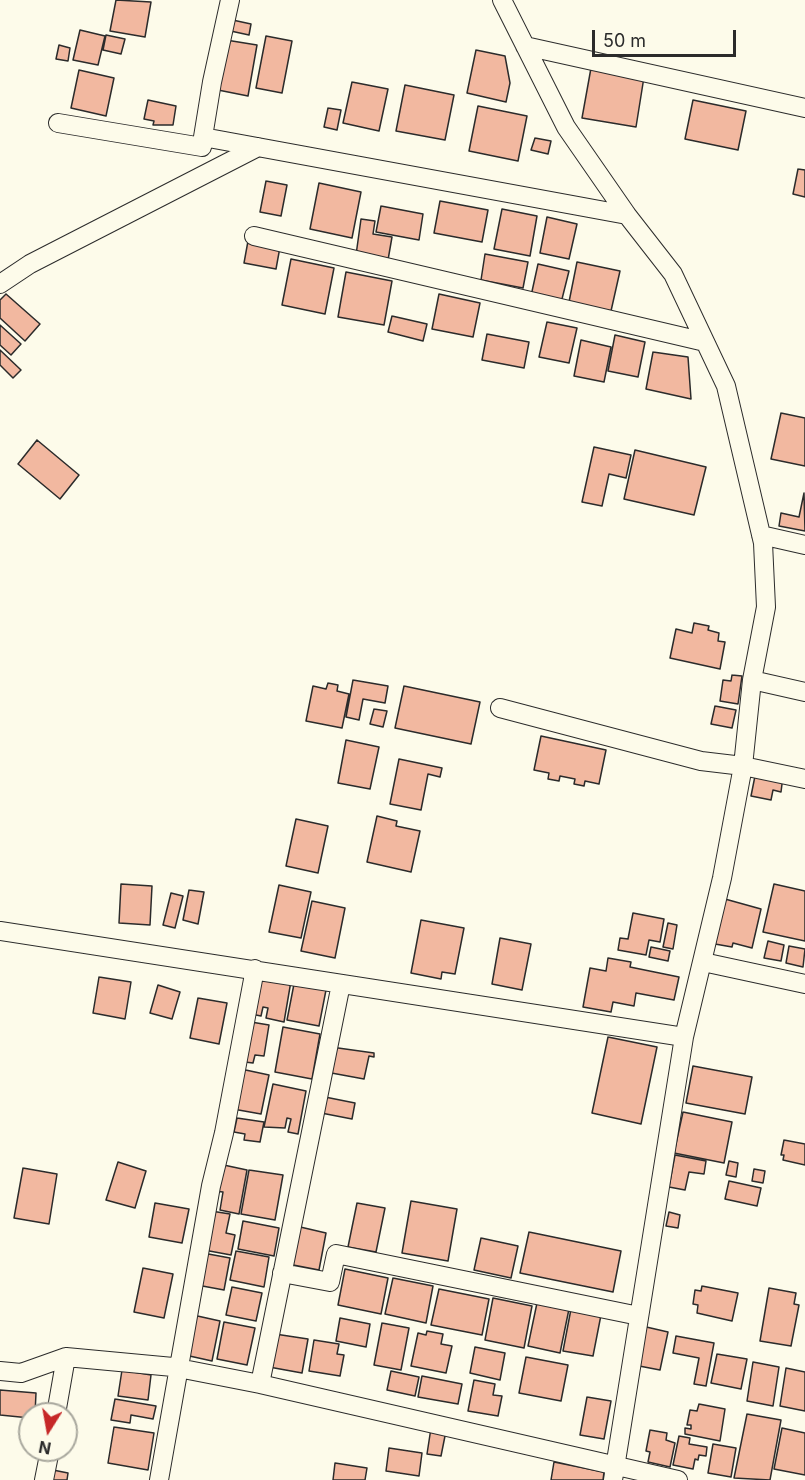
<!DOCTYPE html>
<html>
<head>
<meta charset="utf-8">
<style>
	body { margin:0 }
	#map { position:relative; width:805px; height:1480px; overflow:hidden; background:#fdfbea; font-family:Inter,sans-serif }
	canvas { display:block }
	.north { position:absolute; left:18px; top:1402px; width:60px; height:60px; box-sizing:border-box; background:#fdfbea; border:2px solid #a9a89e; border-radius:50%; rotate:191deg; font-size:16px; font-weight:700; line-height:24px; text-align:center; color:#2b2b2b }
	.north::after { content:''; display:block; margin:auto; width:21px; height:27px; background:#c62828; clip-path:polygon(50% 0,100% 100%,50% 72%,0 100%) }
	.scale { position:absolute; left:592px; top:30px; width:144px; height:27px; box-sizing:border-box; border:3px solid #2b2b2b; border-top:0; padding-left:8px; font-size:18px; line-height:21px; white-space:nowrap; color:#2b2b2b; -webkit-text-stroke:4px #fdfbea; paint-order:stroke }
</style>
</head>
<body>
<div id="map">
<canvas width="805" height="1480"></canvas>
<div class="north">N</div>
<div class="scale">50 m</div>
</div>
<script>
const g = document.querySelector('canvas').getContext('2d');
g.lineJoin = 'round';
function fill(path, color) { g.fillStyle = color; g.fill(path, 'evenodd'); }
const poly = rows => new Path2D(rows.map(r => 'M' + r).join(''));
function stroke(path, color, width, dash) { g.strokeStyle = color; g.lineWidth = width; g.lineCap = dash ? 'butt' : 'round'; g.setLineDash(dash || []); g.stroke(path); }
const building = poly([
	[116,0,151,2,145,37,110,31,116,0],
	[228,19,251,24,249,35,226,30,228,19],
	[80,30,105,36,98,65,73,60,80,30],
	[106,35,125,39,121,54,103,50,106,35],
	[266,36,292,41,282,93,256,88,266,36],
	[226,40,257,45,248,96,218,90,226,40],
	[59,45,70,48,68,61,56,59,59,45],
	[476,50,505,56,510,83,506,102,467,93,476,50],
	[591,68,644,77,636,127,582,118,591,68],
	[79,70,114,78,106,116,71,108,79,70],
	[352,82,388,89,379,131,343,123,352,82],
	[405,85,454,95,445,140,396,131,405,85],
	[148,100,176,106,173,125,153,125,154,121,144,119,148,100],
	[693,100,746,111,738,150,685,139,693,100],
	[478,106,527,116,518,161,469,151,478,106],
	[328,108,341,110,337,130,324,127,328,108],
	[535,138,551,141,548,154,531,150,535,138],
	[798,169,805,170,805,197,793,194,798,169],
	[266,181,287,185,281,216,260,212,266,181],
	[319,183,361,192,352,238,310,229,319,183],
	[440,201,488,210,482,242,434,233,440,201],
	[381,206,423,214,419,240,376,232,381,206],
	[502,209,537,216,530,256,494,249,502,209],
	[547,217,577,224,569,259,540,253,547,217],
	[361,219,375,221,373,234,392,237,388,260,356,255,361,219],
	[248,241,280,247,276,269,244,263,248,241],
	[485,254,528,262,523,288,481,280,485,254],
	[291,259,334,268,325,314,282,305,291,259],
	[577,262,620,271,611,311,569,302,577,262],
	[538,264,569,271,561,303,531,296,538,264],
	[346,272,392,281,384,325,338,317,346,272],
	[6,294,40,324,25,341,0,318,0,300,6,294],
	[439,294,480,303,473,337,432,329,439,294],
	[392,316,427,324,423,341,388,332,392,316],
	[547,322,577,328,569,363,539,357,547,322],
	[0,325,21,344,11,355,0,345,0,325],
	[487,334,529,342,524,368,482,360,487,334],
	[615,335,645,342,638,377,608,371,615,335],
	[581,340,611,347,604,382,574,376,581,340],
	[0,350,21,370,13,378,0,365,0,350],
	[653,352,688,357,691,399,646,389,653,352],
	[781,413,805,418,805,466,771,459,781,413],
	[37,440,79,475,60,499,18,464,37,440],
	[594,447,631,455,626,478,609,474,602,506,582,502,594,447],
	[635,450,706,467,694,515,624,499,635,450],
	[804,493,805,531,779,526,781,513,799,517,804,493],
	[694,623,709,626,708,630,719,633,718,641,725,642,720,669,670,658,676,629,692,633,694,623],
	[732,675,742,676,738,704,720,701,723,680,731,681,732,675],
	[353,680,388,686,385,703,363,699,359,720,346,717,353,680],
	[328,683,338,685,337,691,349,694,342,728,306,721,313,686,326,689,328,683],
	[404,686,480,702,471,744,395,728,404,686],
	[715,706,736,710,732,728,711,724,715,706],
	[374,709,387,711,383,727,370,724,374,709],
	[541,736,606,750,599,784,585,781,584,786,574,784,575,779,560,776,559,781,548,779,549,773,534,770,541,736],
	[346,740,379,747,370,789,338,783,346,740],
	[399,759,442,768,440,777,428,774,421,810,390,804,399,759],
	[756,771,783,776,781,792,773,790,771,800,751,796,756,771],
	[377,816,397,821,396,826,420,831,411,872,367,862,377,816],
	[296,819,328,826,318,873,286,866,296,819],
	[121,884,152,886,150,925,119,923,121,884],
	[774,884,805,891,805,941,763,932,774,884],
	[279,885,311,892,301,938,269,932,279,885],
	[189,890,204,892,198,924,183,920,189,890],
	[171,893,183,896,175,928,163,925,171,893],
	[725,899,761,909,752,948,733,943,732,947,715,944,725,899],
	[312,901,345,908,335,958,301,951,312,901],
	[633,913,664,919,660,942,649,940,646,955,618,950,620,938,628,939,633,913],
	[421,920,464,928,455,974,442,972,441,979,411,973,421,920],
	[668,923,677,925,673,949,663,947,668,923],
	[500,938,531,944,522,990,492,984,500,938],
	[768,941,784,945,781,961,764,958,768,941],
	[789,946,805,949,803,967,786,963,789,946],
	[651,947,670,951,668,961,649,957,651,947],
	[608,958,631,962,630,967,679,977,674,1000,636,993,634,1006,613,1002,611,1012,583,1007,590,968,606,971,608,958],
	[258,975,291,981,284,1022,266,1018,268,1008,263,1007,261,1016,251,1014,258,975],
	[99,977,131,982,125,1019,93,1013,99,977],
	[294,984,326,990,319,1026,287,1020,294,984],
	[158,985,180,992,172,1019,150,1013,158,985],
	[198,998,227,1003,219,1044,190,1038,198,998],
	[251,1022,269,1025,264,1056,255,1055,253,1063,245,1062,251,1022],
	[283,1027,320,1034,312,1079,275,1072,283,1027],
	[608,1037,657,1047,641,1124,592,1113,608,1037],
	[331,1047,374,1053,374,1057,369,1056,364,1079,326,1072,331,1047],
	[693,1066,752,1077,745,1114,686,1103,693,1066],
	[241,1069,269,1075,261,1114,233,1109,241,1069],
	[273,1084,306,1091,298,1134,288,1132,291,1119,287,1118,285,1128,264,1127,273,1084],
	[320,1096,355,1103,352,1119,316,1112,320,1096],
	[683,1112,732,1122,724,1163,674,1153,683,1112],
	[237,1118,264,1122,260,1142,244,1140,245,1134,234,1132,237,1118],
	[784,1140,805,1144,805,1165,783,1160,784,1155,781,1155,784,1140],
	[675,1155,706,1161,704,1174,689,1172,685,1190,669,1187,675,1155],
	[729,1161,738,1163,736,1177,726,1175,729,1161],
	[118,1162,146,1171,135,1208,106,1200,118,1162],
	[219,1164,247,1170,239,1214,220,1210,223,1192,214,1191,219,1164],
	[23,1168,57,1174,49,1224,14,1218,23,1168],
	[754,1169,765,1171,763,1183,752,1181,754,1169],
	[249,1170,283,1175,275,1220,241,1214,249,1170],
	[729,1181,761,1188,757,1206,725,1199,729,1181],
	[411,1201,457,1209,448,1261,402,1253,411,1201],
	[155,1203,189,1209,182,1243,149,1237,155,1203],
	[357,1203,385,1208,376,1252,348,1247,357,1203],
	[211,1211,230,1214,226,1233,235,1235,231,1255,204,1250,211,1211],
	[669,1212,680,1215,678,1228,666,1226,669,1212],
	[243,1221,279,1228,274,1256,238,1249,243,1221],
	[296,1226,326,1233,319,1270,288,1264,296,1226],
	[529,1232,621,1251,613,1292,520,1273,529,1232],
	[481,1238,518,1246,511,1278,474,1270,481,1238],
	[236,1251,269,1257,264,1287,230,1280,236,1251],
	[203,1253,230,1258,224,1290,197,1285,203,1253],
	[143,1268,173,1274,164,1318,134,1312,143,1268],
	[345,1269,388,1278,381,1314,338,1305,345,1269],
	[393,1278,433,1286,426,1323,385,1314,393,1278],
	[702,1286,738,1293,732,1321,697,1313,698,1305,693,1304,695,1290,701,1291,702,1286],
	[232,1287,262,1293,256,1321,226,1315,232,1287],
	[769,1288,796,1293,794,1304,799,1305,791,1346,760,1341,769,1288],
	[439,1289,489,1299,482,1335,431,1325,439,1289],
	[493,1298,532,1306,524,1348,485,1340,493,1298],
	[537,1303,569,1309,560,1353,528,1346,537,1303],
	[571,1309,601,1315,593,1356,563,1351,571,1309],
	[193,1315,220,1321,212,1361,185,1355,193,1315],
	[340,1318,370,1324,366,1347,336,1341,340,1318],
	[224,1322,255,1328,247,1365,217,1359,224,1322],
	[382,1323,409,1328,401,1370,374,1365,382,1323],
	[642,1326,668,1332,660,1370,634,1365,642,1326],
	[427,1331,443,1334,441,1344,452,1346,446,1373,411,1366,418,1333,426,1335,427,1331],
	[275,1334,308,1339,302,1373,269,1367,275,1334],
	[676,1336,714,1343,706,1386,694,1384,699,1358,673,1353,676,1336],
	[314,1340,339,1344,337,1354,344,1355,340,1376,309,1371,314,1340],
	[475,1347,505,1353,500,1380,470,1373,475,1347],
	[717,1354,747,1359,741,1389,711,1383,717,1354],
	[526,1357,568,1365,561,1401,519,1393,526,1357],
	[753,1362,779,1367,773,1406,747,1401,753,1362],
	[786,1368,805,1372,805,1411,780,1406,786,1368],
	[122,1370,151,1375,148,1400,118,1396,122,1370],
	[391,1371,419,1377,415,1396,387,1390,391,1371],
	[422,1376,462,1384,458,1404,418,1397,422,1376],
	[474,1380,495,1384,493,1395,502,1396,498,1416,468,1411,474,1380],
	[0,1390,36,1393,35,1414,30,1414,30,1418,0,1415,0,1390],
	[587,1397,611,1401,604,1439,580,1435,587,1397],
	[115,1399,156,1406,153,1419,131,1415,130,1423,111,1420,115,1399],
	[699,1404,725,1409,720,1441,685,1434,685,1428,691,1429,691,1425,687,1425,690,1410,697,1411,699,1404],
	[747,1414,781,1420,770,1480,734,1478,747,1414],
	[114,1427,154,1433,148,1470,108,1463,114,1427],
	[431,1428,446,1431,441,1456,427,1454,431,1428],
	[782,1428,805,1433,805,1475,774,1469,782,1428],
	[650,1430,667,1433,666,1440,675,1443,670,1467,648,1462,650,1452,646,1451,650,1430],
	[679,1436,690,1438,689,1444,707,1447,706,1456,699,1455,698,1460,695,1459,693,1469,673,1465,679,1436],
	[713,1444,736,1448,731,1477,708,1473,713,1444],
	[389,1448,422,1453,419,1476,386,1471,389,1448],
	[554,1462,604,1472,603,1480,551,1480,554,1462],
	[335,1463,367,1468,365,1480,333,1480,335,1463],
	[53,1470,68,1473,67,1480,52,1480,53,1470]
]);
const minor = poly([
	[230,0,212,82,203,137,627,215],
	[502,0,566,127,627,215,673,274,726,386,763,543,766,607,752,680,743,766,722,878,684,1037,613,1480],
	[525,46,805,108],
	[58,123,202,147,203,137],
	[254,236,705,342],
	[0,284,30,264,258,147],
	[761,535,805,545],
	[752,680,805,692],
	[500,708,701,761,743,766,805,779],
	[0,931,684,1037],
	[703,962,805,984],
	[282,1273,330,1282,336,1254,639,1316],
	[0,1371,21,1373,66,1357,173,1367,260,1384,678,1480],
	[260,1384,341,984],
	[56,1414,66,1357],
	[44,1480,50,1450],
	[159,1480,211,1186,224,1133,255,969]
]);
fill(building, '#f2b8a0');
stroke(building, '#2b2b2b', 1.5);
stroke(minor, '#2b2b2b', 20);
stroke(minor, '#fdfbea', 18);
</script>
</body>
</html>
